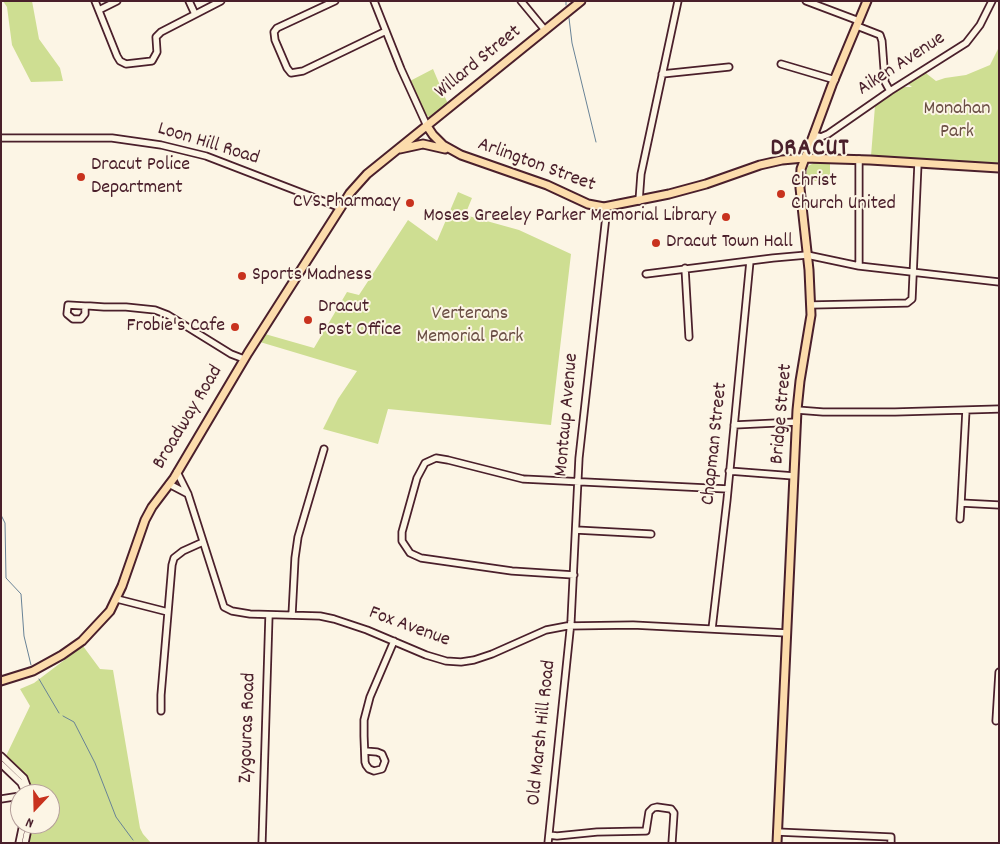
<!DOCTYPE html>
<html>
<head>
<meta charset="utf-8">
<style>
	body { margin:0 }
	#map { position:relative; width:1000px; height:844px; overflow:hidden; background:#fcf5e5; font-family:Dekko,sans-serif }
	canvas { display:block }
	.frame { position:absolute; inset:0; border:2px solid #4a1f2b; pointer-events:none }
	.north { position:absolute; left:10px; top:784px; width:50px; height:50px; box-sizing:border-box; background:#fcf5e5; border:1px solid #b59f9b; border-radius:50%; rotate:201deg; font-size:14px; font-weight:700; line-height:20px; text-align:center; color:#4a1f2b }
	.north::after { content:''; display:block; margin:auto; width:18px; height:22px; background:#c8321e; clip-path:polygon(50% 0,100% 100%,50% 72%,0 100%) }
</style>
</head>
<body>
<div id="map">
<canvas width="1000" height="844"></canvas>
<div class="frame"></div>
<div class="north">N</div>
</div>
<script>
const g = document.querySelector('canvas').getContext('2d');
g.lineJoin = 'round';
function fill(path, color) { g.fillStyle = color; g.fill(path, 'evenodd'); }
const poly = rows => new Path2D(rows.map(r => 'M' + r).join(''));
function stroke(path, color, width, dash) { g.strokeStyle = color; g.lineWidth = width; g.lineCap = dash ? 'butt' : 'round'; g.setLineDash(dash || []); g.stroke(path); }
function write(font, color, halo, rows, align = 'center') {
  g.font = font + ' Dekko,sans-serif'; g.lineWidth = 4; g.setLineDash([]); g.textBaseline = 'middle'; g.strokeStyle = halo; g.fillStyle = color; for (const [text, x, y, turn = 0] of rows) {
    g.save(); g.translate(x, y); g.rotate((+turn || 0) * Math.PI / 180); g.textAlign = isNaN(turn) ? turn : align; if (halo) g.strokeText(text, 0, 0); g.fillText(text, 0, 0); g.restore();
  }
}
const green = poly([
	[3,1,32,1,39,39,60,68,63,81,31,82,12,45,7,7],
	[999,47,999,164,871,156,875,106,901,87,912,87,908,84,925,70,927,74,936,81,945,78,966,75,990,65],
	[433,69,448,104,432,116,429,117,424,113,410,81],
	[816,162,830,163,830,181,804,181,808,166],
	[458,192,472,198,465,215,519,230,571,254,551,425,388,409,378,444,323,429,338,399,357,371,260,342,265,334,314,348,347,292,359,295,408,220,437,241],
	[83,646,100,669,113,670,140,828,143,834,151,843,28,843,31,824,50,824,50,794,34,794,25,774,6,756,30,706,20,689,34,683]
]);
const stream = poly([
	[566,1,566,5],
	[569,18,572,43,596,142],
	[1,515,5,523,6,578,21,594,24,636,31,665],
	[39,679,59,713],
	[63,716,74,722,95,763,116,817,133,840],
	[136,843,137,843]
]);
const minor = poly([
	[95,1,117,56,120,61,126,64,152,61,157,52,156,37,161,32,221,1],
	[189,1,195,14],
	[335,1,277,28,274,32,275,40,287,68,291,73,303,71,386,31],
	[374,1,401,69,427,126],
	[521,1,545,30],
	[806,1,859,21],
	[99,10,117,1],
	[857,26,880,35,882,41,885,82,890,91],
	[781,64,835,80],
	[662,74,729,67],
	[813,135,821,137,828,134,890,91,966,43,980,25,992,1],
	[1,138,112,138,161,145,206,156,341,208],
	[859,159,859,266],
	[639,201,641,174,678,1],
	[685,268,689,337],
	[646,274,773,258,807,255,859,266,999,282],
	[811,305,907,303,912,299,918,163],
	[85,306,85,314,81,319,73,319,67,314,68,305,85,306,90,306,104,307,126,307,155,310,168,315,231,354,244,359],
	[797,410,823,412,895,412,999,409],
	[966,410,961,503,999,505],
	[734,425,797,422],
	[729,471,794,476],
	[177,472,188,494,224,607,232,611,250,614,320,616,334,619,367,630,426,655,446,661,461,662,474,660,492,654,546,630,567,626,633,625,787,633],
	[169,484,188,494],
	[960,519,961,503],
	[576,530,651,534],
	[574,575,512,571,421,558,410,553,402,541,402,532,417,478,425,463,436,458,448,460,523,479,728,489],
	[117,599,168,612],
	[292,615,295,558,298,537,324,449],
	[712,629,727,500,750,261],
	[161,711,161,695,172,565,174,558,183,551,203,542],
	[996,721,999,672],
	[365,751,377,752,382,754,385,761,382,769,374,771,369,769,366,765,365,762,364,736,364,720,370,697,394,641],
	[1,756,24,778,30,794],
	[1,764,21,783,26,794],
	[1,799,20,796],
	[777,832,891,837,891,843],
	[549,835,557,836,597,832,646,831,649,812,653,808,657,807,671,809,674,813,672,843],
	[19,843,23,824],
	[25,843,29,824],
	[262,843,269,615],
	[548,843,571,621,579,458,607,207]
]);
const major = poly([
	[427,126,433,135,443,145,461,155,547,185,588,204,604,207,669,194,706,184,760,165,782,160,804,158,870,160,999,168],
	[400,149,423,144,445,149],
	[1,681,33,671,62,655,82,641,110,611,122,586,145,520,152,507,174,478,248,353,350,193,367,174,581,1],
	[777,843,797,410,800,381,811,315,809,270,800,188,801,169,832,85,867,1]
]);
const markers = [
	[81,177,5,"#c8321e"],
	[781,194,5,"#c8321e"],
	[410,203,5,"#c8321e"],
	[726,217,5,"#c8321e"],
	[656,243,5,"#c8321e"],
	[242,276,5,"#c8321e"],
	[308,320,5,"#c8321e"],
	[235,327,5,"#c8321e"]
];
const streetNames = [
	["Willard Street",479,63,-39],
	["Aiken Avenue",902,65,-33],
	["Loon Hill Road",208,145,17],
	["Arlington Street",536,166,20],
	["Bridge Street",783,414,-85],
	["Montaup Avenue",568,415,-85],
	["Broadway Road",189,418,-59],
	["Chapman Street",716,444,-84],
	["Fox Avenue",409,628,20],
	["Zygouras Road",249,728,-88],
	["Old Marsh Hill Road",543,733,-84]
];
const parkNames = [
	["Monahan",957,110],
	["Park",957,133],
	["Verterans",470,315],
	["Memorial Park",470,338]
];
const poiNames = [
	["Dracut Police",91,166],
	["Department",91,189],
	["Christ",791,182],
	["Church United",791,205],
	["CVS Pharmacy",400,203,"right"],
	["Moses Greeley Parker Memorial Library",716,217,"right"],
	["Dracut Town Hall",666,243],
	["Sports Madness",252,276],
	["Dracut",318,308],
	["Post Office",318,331],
	["Frobie's Cafe",225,327,"right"]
];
const districtNames = [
	["DRACUT",810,151]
];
fill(green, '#cede92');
stroke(stream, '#688296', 1);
stroke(minor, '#4a1f2b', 9);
stroke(major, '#4a1f2b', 11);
stroke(minor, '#fcf5e5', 5.5);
stroke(major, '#fcdcac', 7);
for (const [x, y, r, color] of markers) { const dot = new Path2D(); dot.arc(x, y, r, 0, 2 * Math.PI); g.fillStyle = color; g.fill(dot); stroke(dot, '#fcf5e5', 2); }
write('20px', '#4a1f2b', '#fcf5e5', streetNames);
write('20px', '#6b4f45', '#fcf5e5', parkNames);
write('20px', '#4a1f2b', '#fcf5e5', poiNames, 'left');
g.letterSpacing = '1px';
write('bold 25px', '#4a1f2b', '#fcf5e5', districtNames);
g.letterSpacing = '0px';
</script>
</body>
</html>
